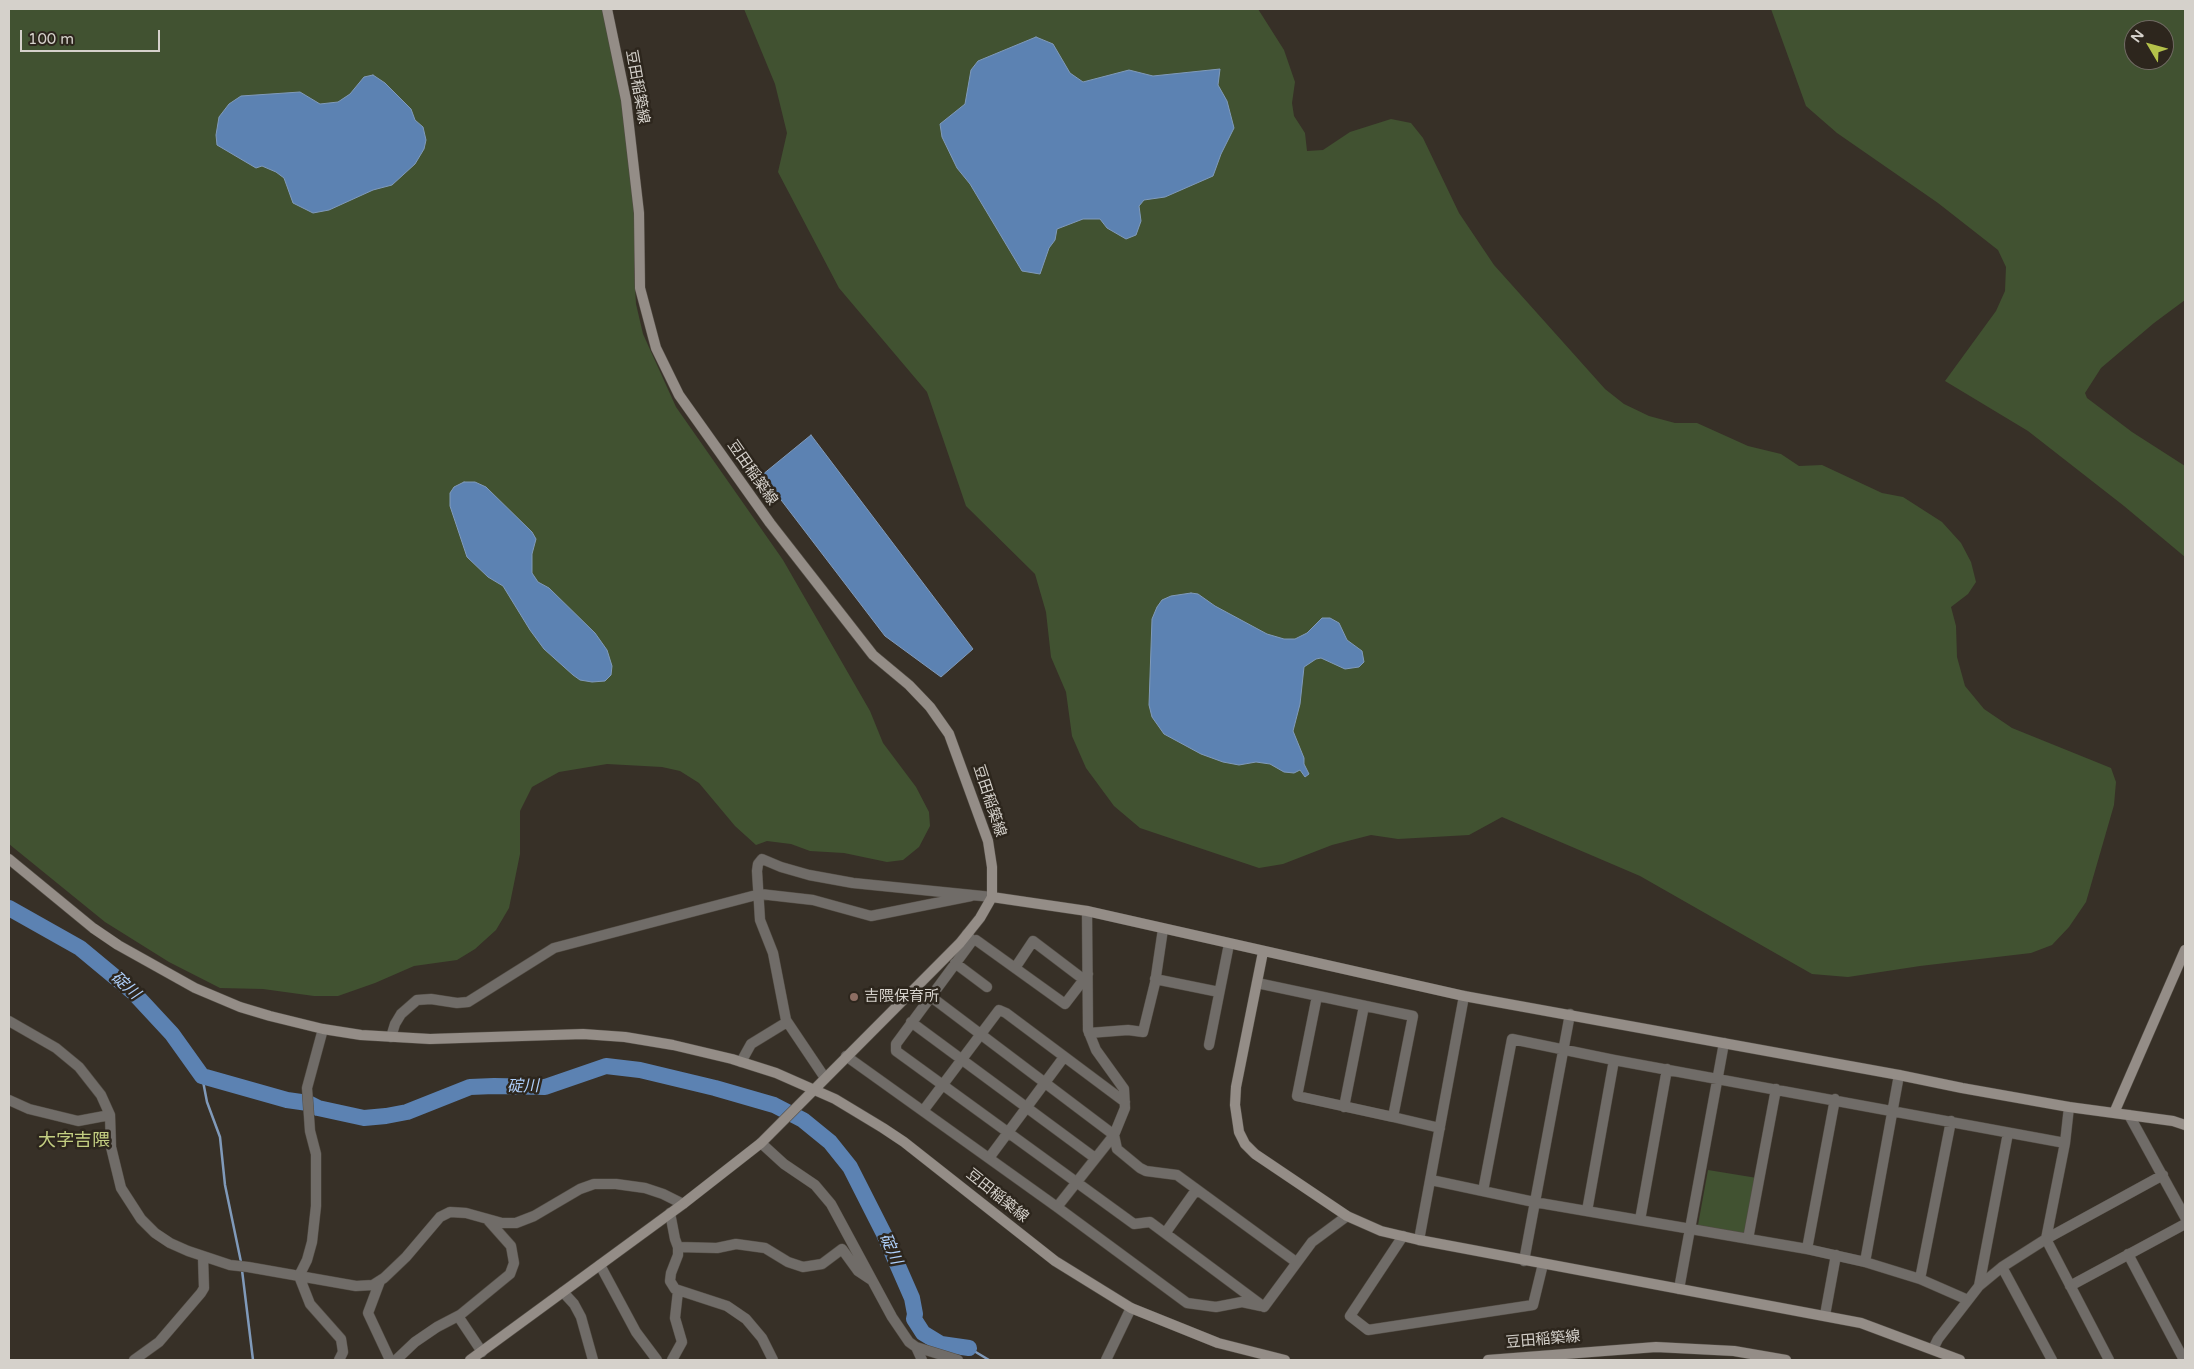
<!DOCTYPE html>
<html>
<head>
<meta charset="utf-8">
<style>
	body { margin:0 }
	#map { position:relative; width:2194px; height:1369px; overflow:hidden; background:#373027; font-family:"Varela Round",sans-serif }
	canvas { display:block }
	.frame { position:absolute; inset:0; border:10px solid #d5d1cb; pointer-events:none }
	.north { position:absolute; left:2124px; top:20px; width:50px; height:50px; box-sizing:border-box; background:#2d261d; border:1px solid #706a63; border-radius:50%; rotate:307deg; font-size:14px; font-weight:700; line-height:20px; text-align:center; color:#d5d1cb }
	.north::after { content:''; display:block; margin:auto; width:18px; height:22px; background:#b4c24a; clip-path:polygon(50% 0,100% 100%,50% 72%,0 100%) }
	.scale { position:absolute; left:20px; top:30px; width:140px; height:22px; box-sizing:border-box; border:2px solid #d5d1cb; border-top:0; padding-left:6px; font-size:15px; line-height:18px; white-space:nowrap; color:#d5d1cb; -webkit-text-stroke:4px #2d261d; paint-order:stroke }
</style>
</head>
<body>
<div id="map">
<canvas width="2194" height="1369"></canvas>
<div class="frame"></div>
<div class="north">N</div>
<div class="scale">100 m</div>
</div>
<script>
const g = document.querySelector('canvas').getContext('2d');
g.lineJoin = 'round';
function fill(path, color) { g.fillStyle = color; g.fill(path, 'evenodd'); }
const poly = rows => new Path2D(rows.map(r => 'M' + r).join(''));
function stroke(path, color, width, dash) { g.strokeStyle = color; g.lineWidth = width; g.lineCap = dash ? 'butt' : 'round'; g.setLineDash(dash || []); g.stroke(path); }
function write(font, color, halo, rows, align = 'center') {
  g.font = font + ' "Varela Round","Noto Sans JP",sans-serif'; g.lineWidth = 5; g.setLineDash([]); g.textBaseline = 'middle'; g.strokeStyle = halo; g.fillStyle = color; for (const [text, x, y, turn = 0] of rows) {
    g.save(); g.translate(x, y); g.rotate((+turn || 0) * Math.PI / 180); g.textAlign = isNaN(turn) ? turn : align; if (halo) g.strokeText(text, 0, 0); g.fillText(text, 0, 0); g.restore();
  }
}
const green = poly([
	[9,9,602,9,623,106,636,218,634,270,636,304,643,334,676,407,783,560,870,711,883,743,916,787,929,812,930,826,919,847,903,860,887,862,844,853,810,851,791,844,767,841,756,845,735,826,699,783,680,771,662,767,607,764,559,772,532,787,520,811,520,854,509,908,496,930,475,949,457,960,414,966,375,983,338,996,314,996,263,989,220,988,169,962,105,922,9,844],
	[744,9,1258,9,1284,50,1295,82,1292,103,1294,116,1305,133,1307,151,1323,150,1350,132,1391,119,1411,123,1423,138,1459,213,1494,265,1605,389,1624,404,1649,416,1675,423,1697,423,1748,446,1781,454,1799,466,1822,465,1882,493,1903,497,1942,522,1961,543,1971,562,1976,582,1968,594,1951,607,1956,626,1957,657,1965,686,1984,709,2012,728,2111,768,2116,782,2114,805,2086,902,2069,927,2052,945,2031,953,1920,966,1848,977,1812,974,1640,876,1502,817,1469,835,1398,839,1371,835,1332,845,1283,864,1259,868,1140,828,1114,806,1086,768,1072,736,1066,692,1051,657,1046,612,1035,574,966,506,927,392,839,288,778,172,787,133,775,84],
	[1771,9,2185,9,2185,300,2154,323,2101,368,2085,393,2087,398,2132,432,2185,466,2185,557,2124,506,2028,431,1945,381,1996,311,2005,291,2006,267,1998,250,1938,203,1837,133,1806,106],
	[2134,30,2164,30,2164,60,2134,60],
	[1708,1170,1757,1178,1747,1234,1698,1225]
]);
const water = poly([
	[1036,37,1053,44,1070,73,1083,82,1129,70,1153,76,1220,69,1218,85,1227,101,1234,128,1221,154,1213,176,1165,197,1144,200,1139,206,1141,221,1136,235,1126,239,1107,228,1100,219,1083,219,1057,229,1055,240,1049,248,1040,274,1022,271,970,184,957,168,942,137,940,124,965,104,971,70,978,61,1036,37],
	[373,75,385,83,411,109,415,120,423,127,426,140,424,149,415,164,392,185,373,190,329,210,313,213,293,203,284,178,276,172,262,166,256,168,217,145,216,135,219,117,229,104,241,96,300,92,320,104,338,102,350,94,364,77,373,75],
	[811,435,973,649,941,677,885,636,762,475,811,435],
	[464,482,475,482,486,487,532,532,536,539,532,554,532,573,538,582,549,588,595,633,607,650,612,666,611,675,605,681,592,682,580,680,573,675,544,649,530,630,503,586,488,577,467,557,450,506,450,493,454,487,464,482],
	[1191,593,1198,594,1215,606,1267,634,1284,639,1295,639,1307,633,1322,618,1330,618,1339,623,1347,640,1362,651,1364,662,1359,667,1345,669,1321,658,1316,659,1304,667,1300,704,1293,731,1304,758,1304,764,1309,774,1305,777,1300,770,1294,773,1284,772,1270,764,1256,762,1239,765,1223,762,1201,754,1164,734,1152,717,1149,705,1152,619,1157,607,1162,600,1171,596,1191,593]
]);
const stream = poly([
	[202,1076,207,1102,220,1137,225,1185,241,1262],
	[242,1270,253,1360],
	[969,1348,989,1360]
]);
const river = poly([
	[9,908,80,948,133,992,172,1034,202,1076,287,1100,308,1103,318,1108,364,1118,386,1116,407,1112,470,1087,494,1086,545,1087,606,1066,640,1070,715,1088,774,1105,803,1120,830,1142,850,1167,884,1234,912,1298,915,1314,914,1319,923,1333,941,1344,969,1348]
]);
const street = poly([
	[967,934,972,941,896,1044,896,1051,1134,1224,1150,1222,1264,1307],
	[972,941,976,940,1065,1004,1088,974],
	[955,963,987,987],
	[1015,968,1033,941,1083,979],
	[1155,979,1219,992],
	[1257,983,1413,1016,1393,1117,1297,1096,1317,996],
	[930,996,1114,1135,1117,1149,1140,1168,1146,1171,1177,1175,1296,1262],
	[9,1021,56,1048,79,1067,101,1095,110,1115,111,1147,121,1188,141,1219,155,1233,170,1243,188,1251,230,1265,248,1267,356,1286,373,1285,384,1278,406,1257,440,1217,450,1212,466,1213,502,1223,516,1223,534,1216,580,1189,594,1184,616,1184,645,1188,663,1194,683,1204],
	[911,1022,1095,1158],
	[323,1029,307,1088,310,1131,316,1154,316,1206,312,1242,307,1260,299,1276,310,1304,341,1339,343,1352,339,1360],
	[1089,1033,1128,1030,1143,1032,1155,983,1163,929],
	[391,1037,395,1024,401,1014,417,1000,431,999,457,1003,468,1002,554,948,760,894,813,900,871,916,971,896],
	[1209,1045,1229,944],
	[846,1056,1057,1207,1187,1303,1216,1307,1242,1302,1261,1306],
	[741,1062,751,1044,787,1022],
	[825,1078,786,1020,773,953,760,920,757,871,758,864,762,859,781,867,809,875,853,883,992,897],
	[9,1100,29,1109,78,1121,110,1115],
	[1344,1107,1364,1006],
	[2069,1107,2065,1143,2046,1239,2109,1360],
	[923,1111,999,1010,1006,1013,1125,1102],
	[2129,1115,2185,1217],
	[1393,1117,1440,1128],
	[761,1143,784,1164,815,1185,831,1204,892,1317,909,1342,916,1347,958,1360],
	[989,1158,1064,1057],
	[1431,1180,1534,1202,1807,1249,1865,1262,1920,1279,1968,1300],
	[1483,1191,1512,1039,1614,1060,2065,1143],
	[1057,1207,1114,1135,1125,1108,1124,1089,1096,1050,1088,1030,1087,911],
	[1587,1211,1614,1060],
	[670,1213,675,1239,678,1247,678,1255,671,1273,670,1281,675,1289,727,1306,746,1319,762,1338,773,1360],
	[1640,1220,1667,1069],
	[1166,1232,1196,1190],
	[1403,1236,1350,1316,1368,1330,1533,1305,1543,1264],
	[1748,1239,1776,1089],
	[1419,1240,1464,996],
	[678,1247,717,1248,736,1244,765,1248,788,1262,803,1267,822,1264,842,1249,858,1271,870,1279],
	[1807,1249,1835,1099],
	[2128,1254,2184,1360],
	[1524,1261,1570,1014],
	[1865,1262,1899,1075],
	[600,1265,636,1332,657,1360],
	[2002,1267,2052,1360],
	[1920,1279,1951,1121],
	[380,1281,368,1313,390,1360],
	[1979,1286,2008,1133],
	[2070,1286,2185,1224],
	[1679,1289,1724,1043],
	[563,1292,574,1304,581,1317,593,1360],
	[1264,1307,1312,1242,1347,1216],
	[1825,1315,1836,1255],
	[458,1316,482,1352],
	[916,1347,922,1360],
	[1933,1349,1938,1339,1979,1286,2002,1267,2046,1239,2163,1175],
	[134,1360,159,1342,201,1293,204,1288,203,1257],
	[396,1360,415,1342,437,1327,460,1315,510,1274,514,1263,511,1246,487,1219],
	[672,1360,682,1342,675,1318,678,1291],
	[1106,1360,1131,1308]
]);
const secondary = poly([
	[9,859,93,928,118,945,195,988,240,1007,270,1016,323,1029,361,1035,430,1039,583,1034,625,1037,673,1045,732,1059,776,1073,835,1099,883,1128,904,1142,1055,1261,1131,1308,1218,1343,1285,1360],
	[992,897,1087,911,1464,996,1899,1075,1962,1088,2069,1107,2173,1121,2185,1125],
	[1263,952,1236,1087,1235,1105,1239,1132,1245,1144,1255,1154,1347,1216,1381,1231,1419,1240,1861,1323,1960,1360],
	[2114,1113,2185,950],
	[470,1360,683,1204,761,1143,960,943,980,918,992,897,992,867,988,841,949,734,930,707,909,685,873,655,770,523,679,395,656,348,640,288,639,213,626,100,607,9],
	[1488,1360,1656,1347,1734,1351,1786,1360]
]);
const markers = [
	[854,997,5,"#8d6e63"]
];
const streetNames = [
	["豆田稲築線",637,87,80],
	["豆田稲築線",752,473,55],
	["豆田稲築線",989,801,72],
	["豆田稲築線",997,1196,39],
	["豆田稲築線",1543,1340,-5]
];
const poiNames = [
	["吉隈保育所",864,997]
];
const waterNames = [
	["碇川",125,986,42],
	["碇川",523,1087,-1],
	["碇川",890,1249,66]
];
const quarterNames = [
	["大字吉隈",74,1141]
];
fill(green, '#415231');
fill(water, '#5c82b2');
stroke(water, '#809aba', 1);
stroke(stream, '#809aba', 2.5);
stroke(river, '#5c82b2', 16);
stroke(street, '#534d45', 11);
stroke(secondary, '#534d45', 11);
stroke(street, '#706c68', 10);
stroke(secondary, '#948d87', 10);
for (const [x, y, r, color] of markers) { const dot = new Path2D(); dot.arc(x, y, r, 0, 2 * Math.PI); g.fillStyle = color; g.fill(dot); stroke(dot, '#2d261d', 2); }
write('15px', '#d5d1cb', '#2d261d', streetNames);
write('15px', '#d5d1cb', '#2d261d', poiNames, 'left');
write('italic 16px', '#aecffa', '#2d261d', waterNames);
write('18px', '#c4cf82', '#2d261d', quarterNames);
</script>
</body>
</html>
